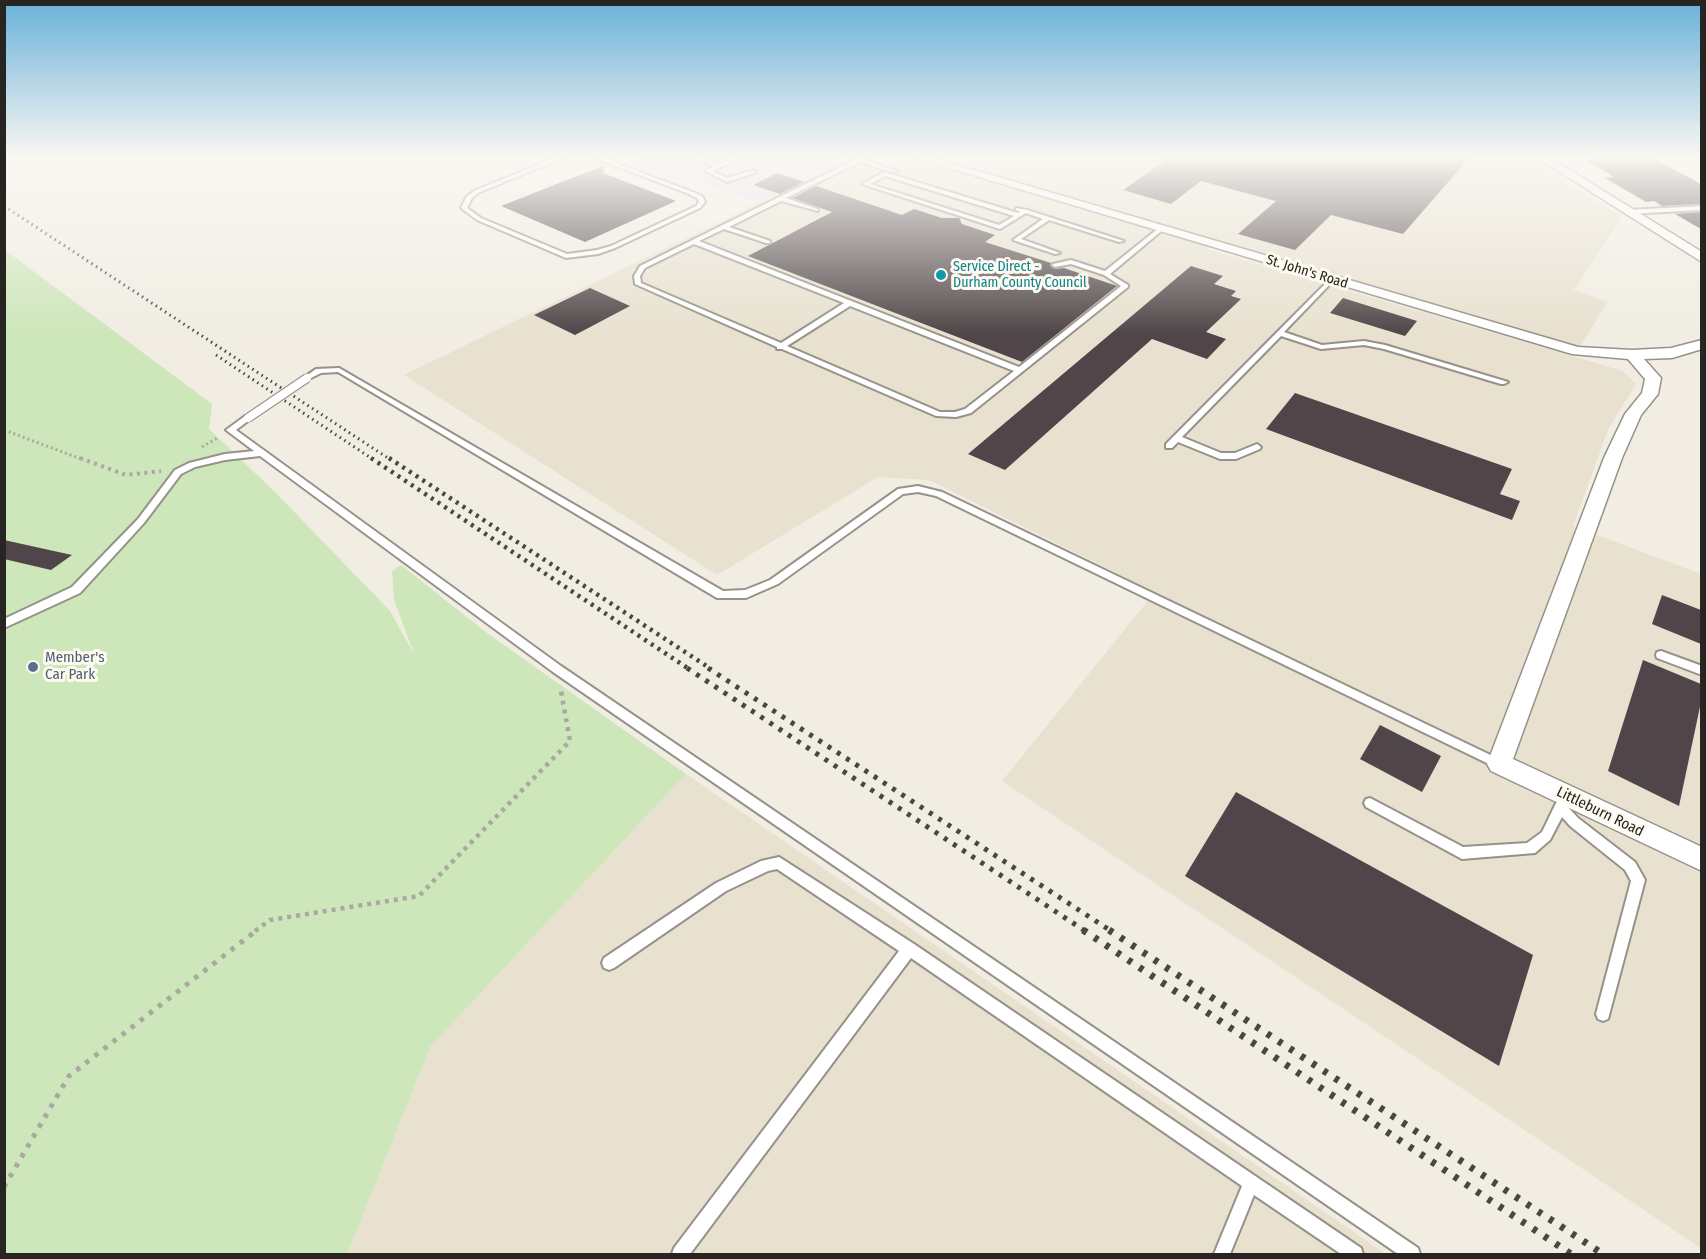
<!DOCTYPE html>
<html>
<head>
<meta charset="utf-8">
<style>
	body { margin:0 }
	#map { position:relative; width:1706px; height:1259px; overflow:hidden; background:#f1ede3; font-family:"Fira Sans Condensed",sans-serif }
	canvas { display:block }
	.frame { position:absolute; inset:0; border:6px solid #262521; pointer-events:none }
</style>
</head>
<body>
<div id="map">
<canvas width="1706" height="1259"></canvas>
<div class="frame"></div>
</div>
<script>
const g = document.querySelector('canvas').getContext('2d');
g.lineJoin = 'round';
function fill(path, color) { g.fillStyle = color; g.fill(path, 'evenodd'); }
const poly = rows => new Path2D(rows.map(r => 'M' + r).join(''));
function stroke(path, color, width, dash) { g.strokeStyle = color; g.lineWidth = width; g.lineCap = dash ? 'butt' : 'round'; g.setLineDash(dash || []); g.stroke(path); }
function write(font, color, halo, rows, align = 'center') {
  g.font = font + ' "Fira Sans Condensed",sans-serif'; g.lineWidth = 6; g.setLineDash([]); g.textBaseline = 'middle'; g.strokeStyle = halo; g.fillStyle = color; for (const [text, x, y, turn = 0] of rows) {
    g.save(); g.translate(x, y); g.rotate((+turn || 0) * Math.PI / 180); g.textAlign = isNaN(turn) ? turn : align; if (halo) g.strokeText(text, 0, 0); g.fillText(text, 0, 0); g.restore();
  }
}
const commercial = poly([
	[629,157,853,157,758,202]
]);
const built = poly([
	[853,157,1526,157,1622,217,1574,290,1608,302,1577,351,1214,244,1207,249,1623,371,1636,384,1608,430,1573,526,1701,574,1701,1248,1002,781,1155,592,929,480,878,477,717,575,404,375],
	[686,774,1386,1254,347,1254,430,1047]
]);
const green = poly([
	[5,250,212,404,209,429,275,492,390,611,415,656,394,600,392,571,401,565,487,633,686,774,430,1047,347,1254,5,1254]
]);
const building = poly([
	[1170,157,1470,157,1403,234,1331,215,1295,250,1238,234,1276,201,1201,181,1171,204,1123,190],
	[1651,157,1701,184,1701,204,1662,206,1654,201,1646,202,1605,178,1614,177,1585,160],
	[605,165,603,173,676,201,585,242,501,206],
	[777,173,804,182,780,194,753,185],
	[816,186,902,215,914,209,942,218,959,218,962,224,995,235,985,242,1051,263,1050,265,1054,269,1064,268,1117,286,1022,362,748,256,832,212,792,198],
	[1701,212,1701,229,1675,214],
	[1191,266,1223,276,1214,284,1236,291,1231,296,1241,299,1206,332,1226,339,1207,359,1152,339,1005,470,968,454],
	[590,288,630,306,575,335,534,315],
	[1343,298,1417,321,1405,336,1330,313],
	[1295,393,1512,469,1500,494,1520,501,1512,520,1266,429],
	[4,540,72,555,51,570,4,559],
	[1662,595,1701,610,1701,644,1652,624],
	[1643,660,1701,684,1701,702,1679,806,1608,771],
	[1380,725,1441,756,1422,792,1360,759],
	[1236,792,1533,955,1499,1066,1185,876]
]);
const pathFar3 = poly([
	[4,430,84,460],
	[202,447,219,437]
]);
const pathFar2 = poly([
	[80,458,126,475,161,471]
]);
const pathFar1 = poly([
	[255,931,270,920,419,896,570,741,561,691]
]);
const path = poly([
	[4,1187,69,1076,257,930]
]);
const service = poly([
	[557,157,566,157,480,192,472,198,467,208,481,218,567,254,597,250,611,246,696,206,699,202,697,198,689,194,591,157,600,157,693,192,702,196,705,202,700,208,615,248,598,254,566,258,477,220,461,208,467,196,476,190,557,157],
	[692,157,701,157,719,164,734,157,742,157,713,171,727,178,754,170,757,172,727,182,705,171,714,166,692,157],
	[860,157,868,157,864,160,897,171,892,172,860,162,786,198,818,209,818,211,781,201,729,227,770,241,770,243,766,243,724,229,699,241,1019,367,1121,286,1104,275,1071,264,1055,267,1052,265,1053,264,1071,260,1105,271,1160,227,1165,228,1110,274,1128,285,1128,287,971,413,956,417,936,416,782,349,777,349,777,347,635,284,634,276,640,266,860,157],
	[694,244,844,303,781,343,641,283,640,276,645,268,694,244],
	[850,306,1014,371,965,409,955,412,940,412,787,346,850,306],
	[884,172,1018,213,1020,212,1016,210,1016,208,1027,210,1124,241,1119,242,1049,220,1021,239,1060,253,1055,254,1013,240,1043,219,1026,213,1000,229,862,184,884,172],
	[885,176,1014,216,999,225,870,184,885,176],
	[1702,206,1702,210,1628,214,1625,212,1628,210,1702,206],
	[1332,277,1334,278,1334,280,1284,332,1322,345,1364,341,1385,345,1508,382,1504,384,1501,384,1384,349,1364,345,1321,349,1281,336,1182,437,1221,453,1235,453,1257,444,1261,447,1260,449,1236,459,1220,459,1178,442,1172,448,1166,448,1166,444,1332,277],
	[339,368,723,591,745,590,770,580,898,489,918,486,942,492,1503,761,1505,764,1503,767,1499,769,1495,767,936,496,918,492,903,494,778,584,746,598,717,598,338,372,321,373,307,380,303,378,316,369,339,368],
	[245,416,248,416,252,418,236,430,561,666,1418,1248,1420,1254,1398,1254,553,672,260,456,225,460,195,467,181,474,144,523,80,593,4,628,4,619,72,587,138,519,175,470,189,463,225,454,254,451,226,430,245,416],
	[1661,651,1702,666,1702,675,1657,658,1656,655,1657,652,1661,651],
	[1370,798,1463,847,1527,843,1542,832,1556,803,1562,799,1566,800,1567,806,1578,818,1635,862,1645,880,1608,1019,1603,1021,1598,1019,1596,1014,1631,881,1625,870,1570,826,1562,817,1550,840,1535,853,1462,859,1366,807,1364,803,1366,799,1370,798],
	[779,857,914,944,1361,1248,1363,1254,1341,1254,1254,1195,1230,1254,1214,1254,1242,1186,911,958,690,1254,672,1254,674,1248,899,951,777,869,768,871,726,891,614,968,609,970,604,968,602,963,604,958,716,883,761,861,779,857]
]);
const minor = poly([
	[912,157,930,157,1578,347,1632,350,1671,348,1702,340,1702,349,1672,358,1644,359,1661,378,1658,394,1641,415,1622,458,1513,759,1702,847,1702,871,1491,771,1487,764,1604,458,1625,414,1642,393,1645,379,1628,359,1572,354,912,157],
	[1536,157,1549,157,1702,252,1702,262,1536,157]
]);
const railFar3 = poly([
	[4,206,391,460],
	[216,355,374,460]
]);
const railFar2 = poly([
	[371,458,689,669],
	[389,458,711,669]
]);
const railFar1 = poly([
	[687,668,1085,931],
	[708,668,1111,931]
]);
const rail = poly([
	[1083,930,1571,1254],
	[1109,930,1603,1254]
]);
const serviceBridge = poly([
	[248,418,307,378]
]);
const markers = [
	[941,275,6,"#0f9aa8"],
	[33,667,6,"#5c6f8a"]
];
const farCulturenames = [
	["Service Direct -",953,267],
	["Durham County Council",953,283]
];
const farStreetnames = [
	["St. John's Road",1307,272,17]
];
const serviceNames = [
	["Member's",45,658],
	["Car Park",45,675]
];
const streetNames = [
	["Littleburn Road",1600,812,26]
];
fill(commercial, '#e9def3');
fill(built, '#e8e1d0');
fill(green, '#cde6ba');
fill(building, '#504649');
stroke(service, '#969289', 4);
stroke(minor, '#969289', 3);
stroke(pathFar3, '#aba8a0', 3, [2, 3]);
stroke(pathFar2, '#aba8a0', 4, [3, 4.5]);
stroke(pathFar1, '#aba8a0', 4.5, [4, 5]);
stroke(path, '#aba8a0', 5, [4.5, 7]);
fill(service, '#fff');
fill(minor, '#fff');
stroke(railFar3, '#494742', 3, [1.5, 4]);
stroke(railFar2, '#494742', 4.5, [3, 5]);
stroke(railFar1, '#494742', 5, [4, 7]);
stroke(rail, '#494742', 7, [4.5, 9]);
stroke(serviceBridge, '#969289', 10, []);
stroke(serviceBridge, '#fff', 8);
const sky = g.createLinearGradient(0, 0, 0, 334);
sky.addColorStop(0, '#69b1d9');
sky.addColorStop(0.47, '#f9f7f2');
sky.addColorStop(1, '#f9f7f200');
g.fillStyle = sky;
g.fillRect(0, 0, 1706, 334);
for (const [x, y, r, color] of markers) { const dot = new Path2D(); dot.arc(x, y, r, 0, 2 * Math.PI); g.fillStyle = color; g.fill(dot); stroke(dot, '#fefaf0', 2); }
write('14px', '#0d838f', '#fefaf0', farCulturenames, 'left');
write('14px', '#262521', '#fefaf0', farStreetnames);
write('15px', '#4e5e75', '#fefaf0', serviceNames, 'left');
write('15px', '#262521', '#fefaf0', streetNames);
</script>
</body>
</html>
